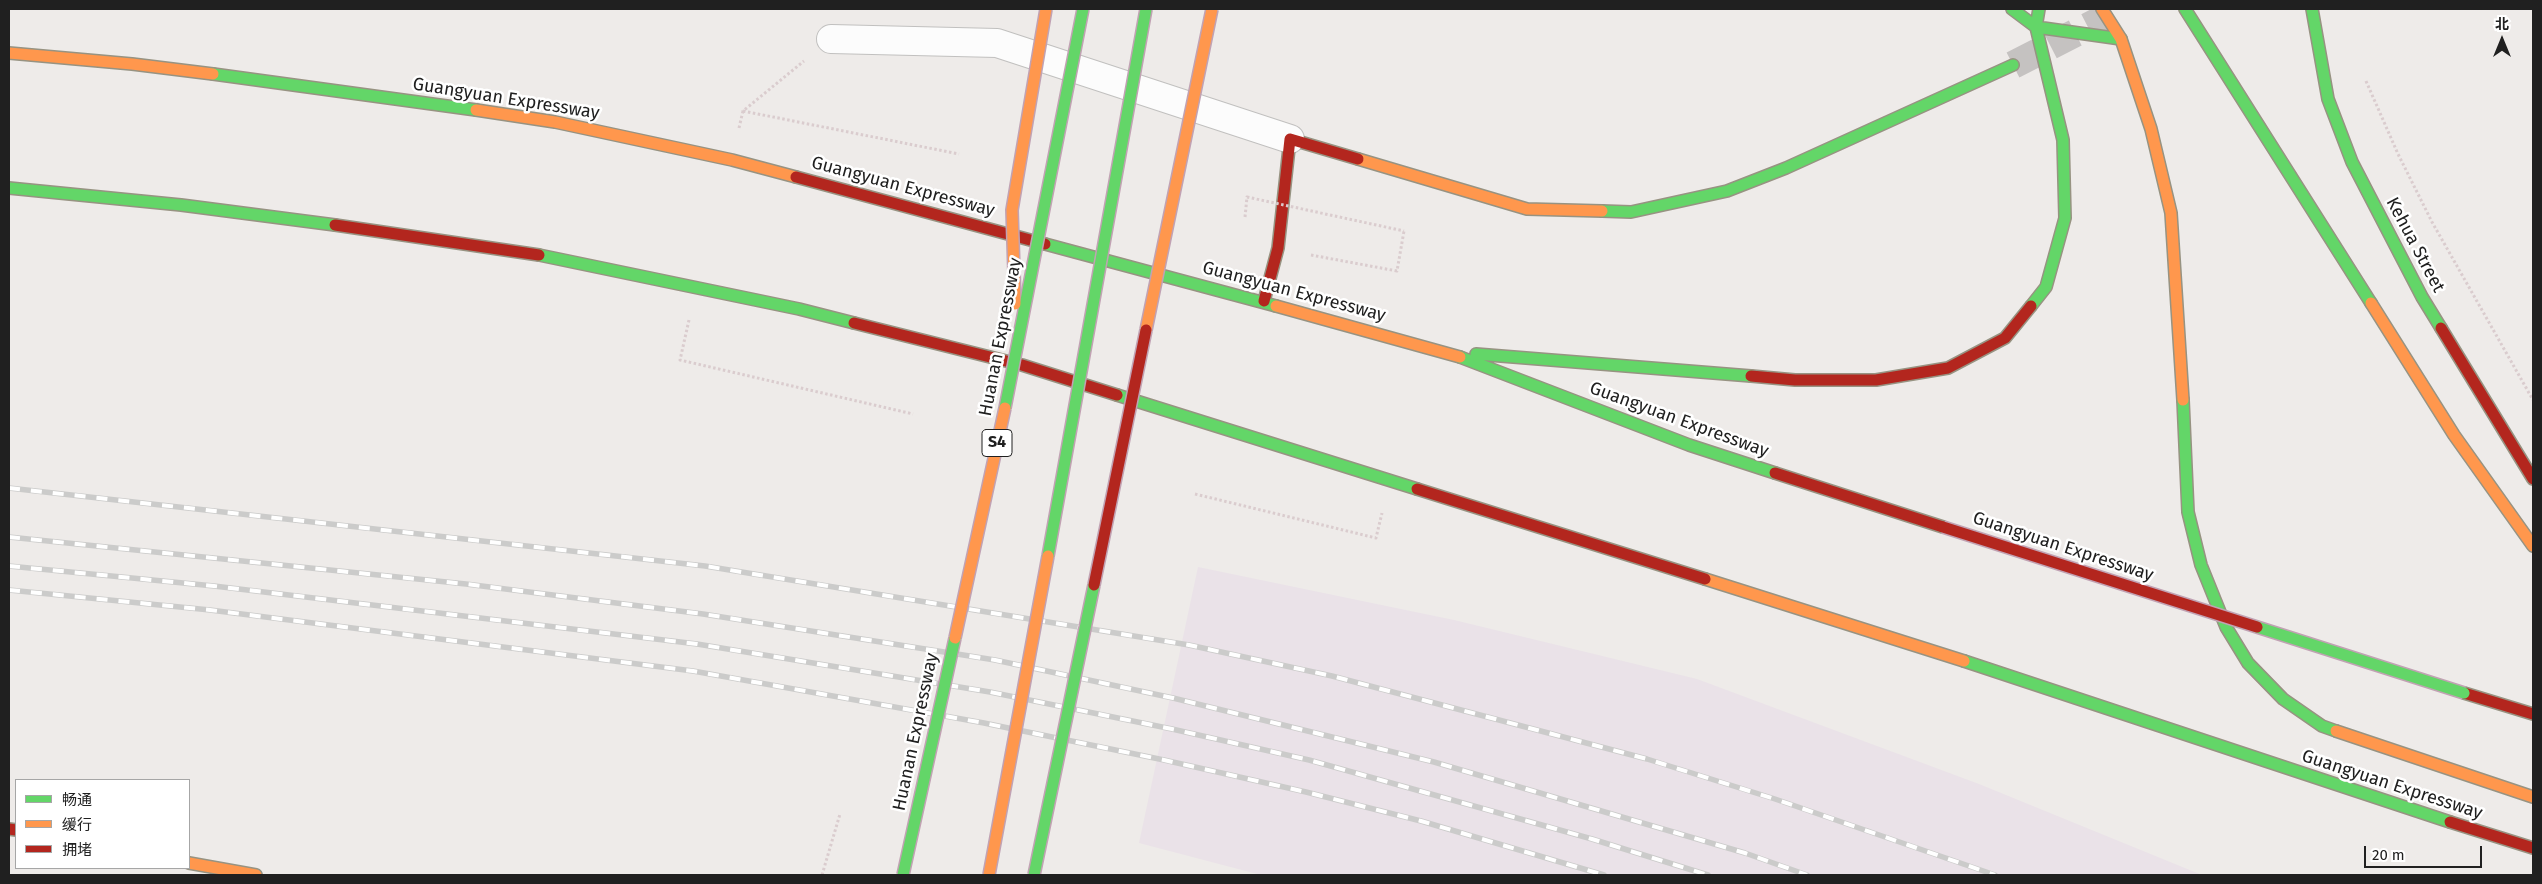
<!DOCTYPE html>
<html>
<head>
<meta charset="utf-8">
<style>
	body { margin:0 }
	#map { position:relative; width:2542px; height:884px; overflow:hidden; background:#eeebe9; font-family:"Fira Sans","Noto Sans SC",sans-serif }
	canvas { display:block }
	.frame { position:absolute; inset:0; border:10px solid #202020; pointer-events:none }
	.legend { position:absolute; left:15px; top:779px; width:175px; height:90px; box-sizing:border-box; background:#fff; border:1px solid #a6a6a6; margin:0; padding:6px 9px; list-style:none; font-size:15px; color:#202020 }
	.legend li { display:flex; align-items:center; gap:10px; height:25px }
	.legend b { width:25px; border:1px solid #a6a6a6 }
	.north { position:absolute; left:2477px; top:15px; width:50px; height:50px; -webkit-text-stroke:4px #fff; paint-order:stroke; rotate:0deg; font-size:14px; font-weight:700; line-height:20px; text-align:center; color:#202020 }
	.north::after { content:''; display:block; margin:auto; width:18px; height:22px; background:#202020; clip-path:polygon(50% 0,100% 100%,50% 72%,0 100%) }
	.scale { position:absolute; left:2364px; top:846px; width:118px; height:22px; box-sizing:border-box; border:2px solid #202020; border-top:0; padding-left:6px; font-size:15px; line-height:18px; white-space:nowrap; color:#202020; -webkit-text-stroke:4px #fff; paint-order:stroke }
</style>
</head>
<body>
<div id="map">
<canvas width="2542" height="884"></canvas>
<div class="frame"></div>
<ul class="legend">
<li><b style="height:6px;background:#63d668"></b>畅通</li>
<li><b style="height:6px;background:#ff974d"></b>缓行</li>
<li><b style="height:6px;background:#b3261e"></b>拥堵</li>
</ul>
<div class="north">北</div>
<div class="scale">20 m</div>
</div>
<script>
const g = document.querySelector('canvas').getContext('2d');
g.lineJoin = 'round';
function fill(path, color) { g.fillStyle = color; g.fill(path, 'evenodd'); }
const poly = rows => new Path2D(rows.map(r => 'M' + r).join(''));
function stroke(path, color, width, dash) { g.strokeStyle = color; g.lineWidth = width; g.lineCap = dash ? 'butt' : 'round'; g.setLineDash(dash || []); g.stroke(path); }
function write(font, color, halo, rows, align = 'center') {
  g.font = font + ' "Fira Sans",sans-serif'; g.lineWidth = 5; g.setLineDash([]); g.textBaseline = 'middle'; g.strokeStyle = halo; g.fillStyle = color; for (const [text, x, y, turn = 0] of rows) {
    g.save(); g.translate(x, y); g.rotate((+turn || 0) * Math.PI / 180); g.textAlign = isNaN(turn) ? turn : align; if (halo) g.strokeText(text, 0, 0); g.fillText(text, 0, 0); g.restore();
  }
}
const industrial = poly([
	[1198,567,1454,620,1697,679,1979,784,2202,875,1261,875,1139,843]
]);
const secondaryTunnel = poly([
	[2013,65,2122,9]
]);
const path = poly([
	[2366,81,2398,154,2432,222,2533,400],
	[743,111,959,154],
	[739,128,743,111,804,61],
	[1311,255,1397,271,1404,231],
	[689,320,680,360,913,414],
	[1195,494,1376,538,1382,513],
	[822,875,840,814]
]);
const street = poly([
	[831,39,997,43,1290,139]
]);
const fast = poly([
	[2012,9,2036,27,2121,39],
	[2185,9,2371,303],
	[2312,9,2328,99,2352,162,2422,297,2441,328],
	[213,74,476,110],
	[9,188,181,205,335,225],
	[1602,211,1631,212,1727,191,1786,168,2013,65],
	[1045,244,1276,306],
	[539,255,799,309,854,323],
	[2031,306,2046,287,2065,218,2063,140,2036,27,2039,9],
	[1476,354,1751,376],
	[1460,357,1689,445,1775,473],
	[1117,395,1417,489],
	[2183,400,2188,512,2201,565,2226,627,2248,663,2283,699,2322,726,2336,731],
	[1964,661,2450,822]
]);
const slow = poly([
	[2102,9,2121,39,2151,129,2171,213,2183,400],
	[9,53,132,64,213,74],
	[476,110,555,122,732,160,796,177],
	[1358,159,1527,209,1602,211],
	[2371,303,2454,435,2533,546],
	[1276,306,1460,357],
	[1705,579,1964,661],
	[2336,731,2533,797],
	[189,863,256,875]
]);
const jam = poly([
	[796,177,1045,244],
	[335,225,539,255],
	[1264,301,1278,248,1290,139,1358,159],
	[854,323,1022,365,1117,395],
	[2441,328,2533,479],
	[1751,376,1795,380,1876,380,1948,368,2005,338,2031,306],
	[1775,473,1943,527],
	[1417,489,1705,579],
	[2464,693,2533,714],
	[2450,822,2533,848],
	[9,829,16,830]
]);
const rail = poly([
	[9,488,705,566,1189,645,1332,676,1647,759,1775,799,1995,875],
	[9,537,466,584,703,614,995,660,1173,698,1434,762,1745,853,1807,875],
	[9,566,214,586,697,644,990,692,1172,729,1309,760,1592,839,1708,875],
	[9,590,210,610,693,671,984,723,1164,760,1306,792,1421,821,1604,875]
]);
const pathBridge = poly([
	[1245,217,1247,197,1404,231]
]);
const fastBridge = poly([
	[1005,408,1083,9],
	[1048,556,1146,9],
	[2257,627,2464,693],
	[903,875,955,638],
	[1034,875,1094,585]
]);
const slowBridge = poly([
	[1015,304,1012,210,1046,9],
	[1146,330,1212,9],
	[955,638,1005,408],
	[989,875,1048,556]
]);
const jamBridge = poly([
	[1943,527,2257,627],
	[1094,585,1146,330]
]);
const shields = [
	[997,443,30]
];
const shieldNames = [
	["S4",997,443]
];
const streetNames = [
	["Guangyuan Expressway",506,99,9],
	["Guangyuan Expressway",903,187,15],
	["Kehua Street",2415,245,62],
	["Guangyuan Expressway",1294,292,15],
	["Huanan Expressway",1001,337,-79],
	["Guangyuan Expressway",1679,420,20],
	["Guangyuan Expressway",2063,547,18],
	["Huanan Expressway",916,732,-78],
	["Guangyuan Expressway",2392,785,18]
];
fill(industrial, '#eae2e8');
stroke(secondaryTunnel, '#c5c2c1', 28, [28, 14]);
stroke(street, '#c1c0bf', 30);
stroke(fast, '#979382', 14);
stroke(slow, '#979382', 14);
stroke(jam, '#979382', 14);
stroke(path, '#daccce', 3, [2.5, 2.5]);
stroke(street, '#fcfcfc', 28);
stroke(fast, '#63d668', 11);
stroke(slow, '#ff974d', 11);
stroke(jam, '#b3261e', 11);
stroke(rail, '#cbcbca', 5.5);
stroke(rail, '#fff', 4, [11]);
stroke(fastBridge, '#c1a2b3', 14, []);
stroke(slowBridge, '#c1a2b3', 14, []);
stroke(jamBridge, '#c1a2b3', 14, []);
stroke(pathBridge, '#daccce', 3, [2.5, 2.5]);
stroke(fastBridge, '#63d668', 11);
stroke(slowBridge, '#ff974d', 11);
stroke(jamBridge, '#b3261e', 11);
for (const [x, y, w] of shields) { const box = new Path2D(); box.roundRect(x - w / 2, y - 13.5, w, 27, 4); g.fillStyle = '#fff'; g.fill(box); stroke(box, '#202020', 1); }
write('bold 16px', '#202020', null, shieldNames);
write('18px', '#202020', '#fff', streetNames);
</script>
</body>
</html>
